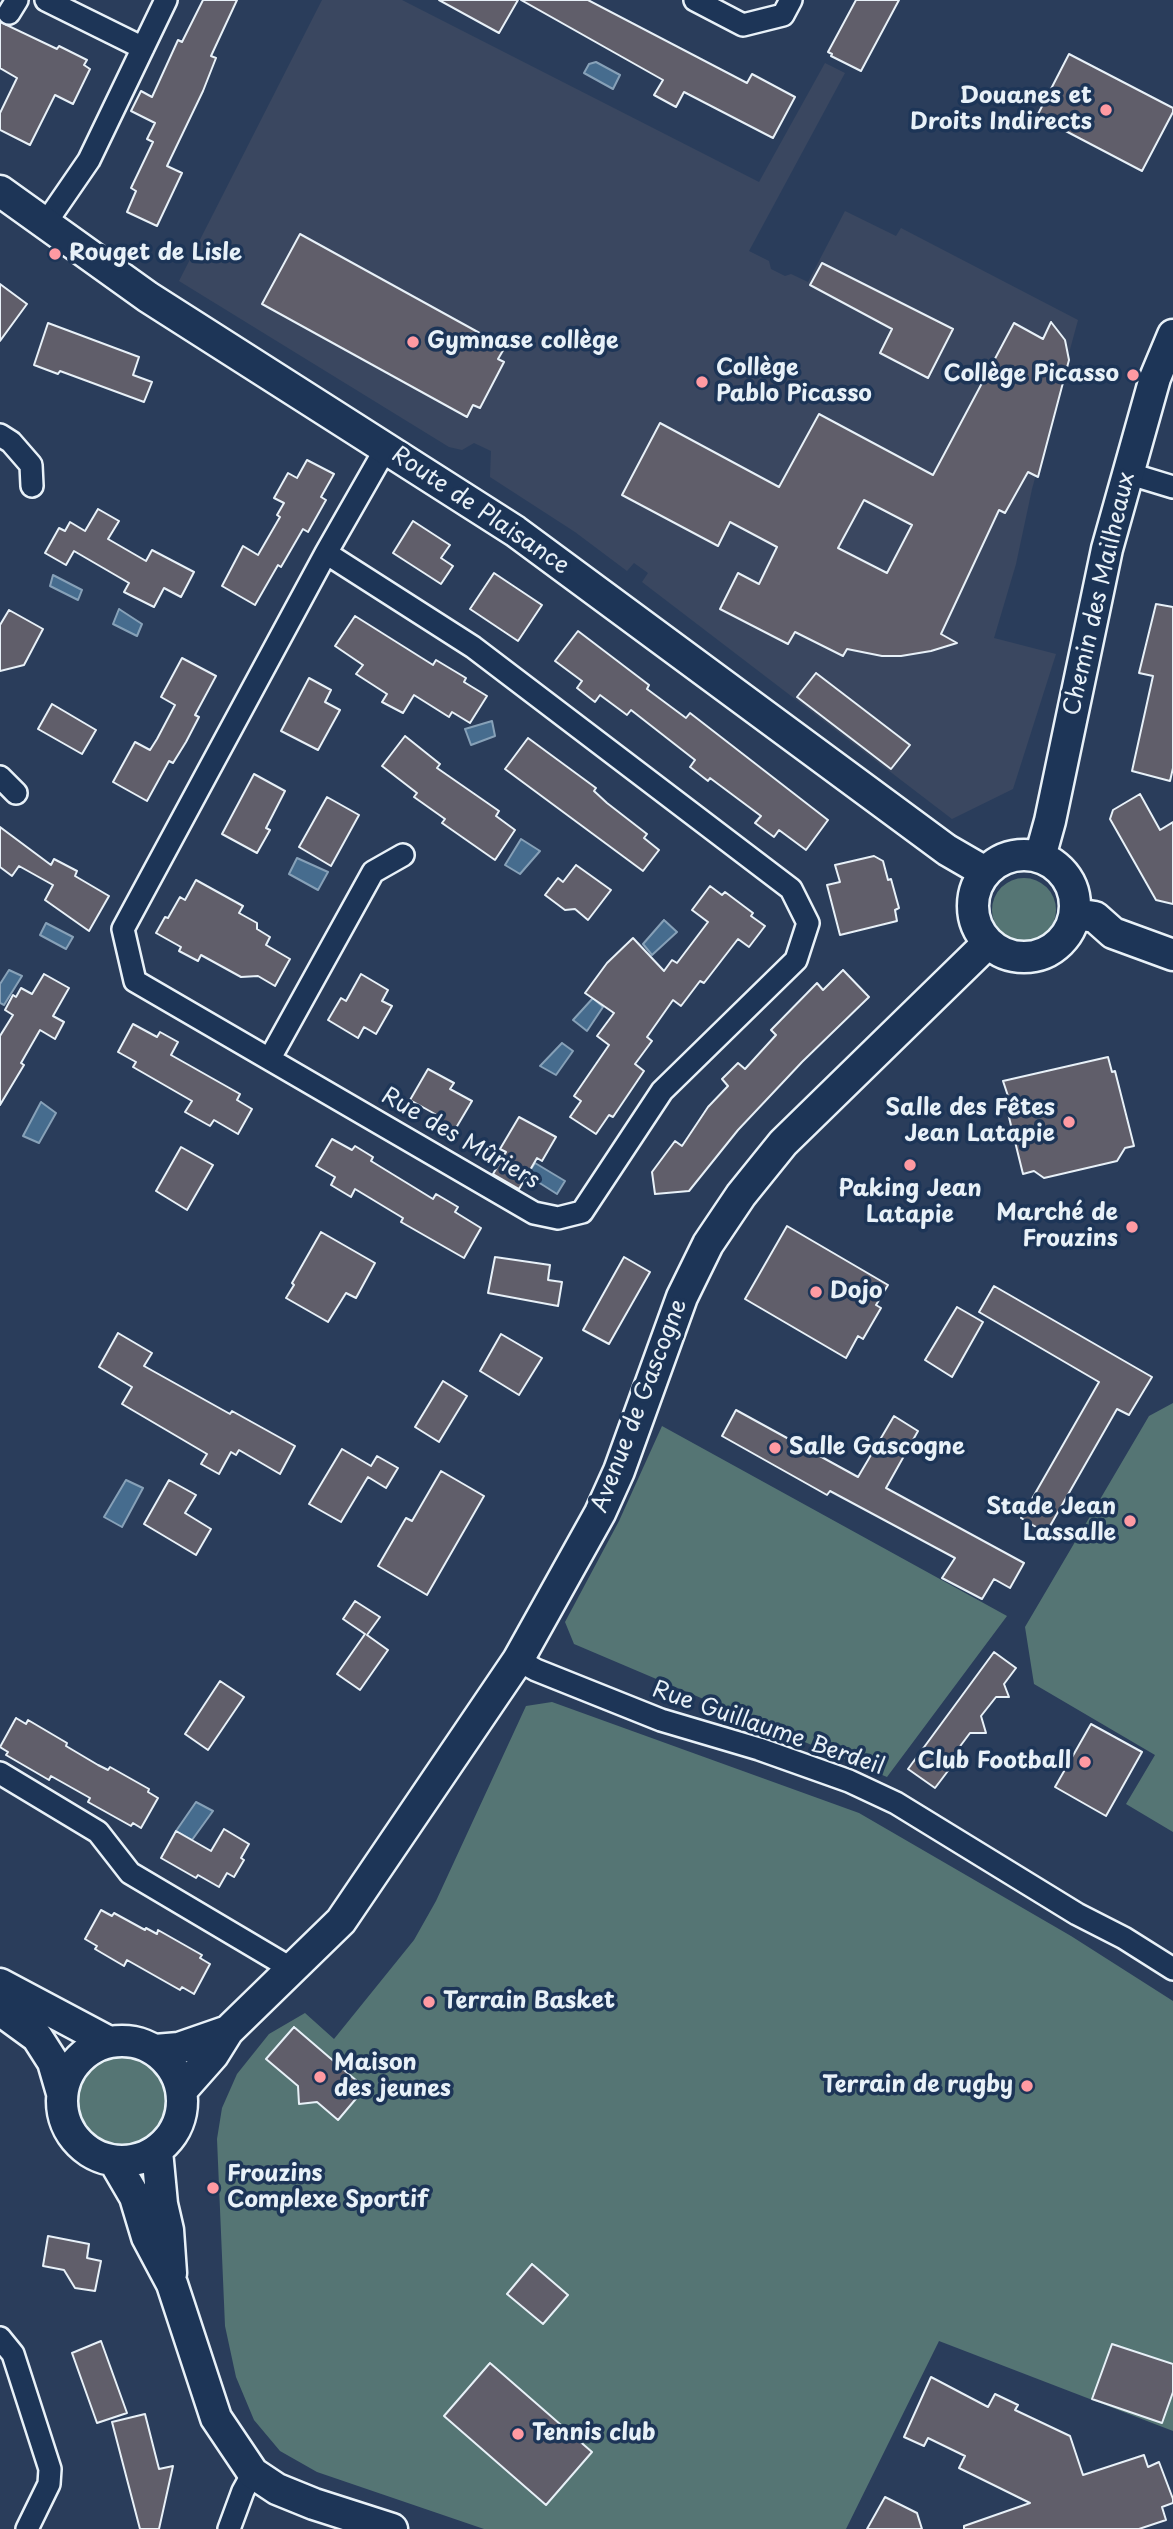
<!DOCTYPE html>
<html>
<head>
<meta charset="utf-8">
<style>
	body { margin:0 }
	canvas { display:block; background:#2a3d5b }
</style>
</head>
<body>
<canvas width="1173" height="2529"></canvas>
<script>
const g = document.querySelector('canvas').getContext('2d');
g.lineJoin = 'round';
function fill(path, color) { g.fillStyle = color; g.fill(path, 'evenodd'); }
const poly = rows => new Path2D(rows.map(r => 'M' + r).join(''));
function stroke(path, color, width, dash) { g.strokeStyle = color; g.lineWidth = width; g.lineCap = dash ? 'butt' : 'round'; g.setLineDash(dash || []); g.stroke(path); }
function write(font, color, halo, rows, align = 'center') {
  g.font = font + ' "Playpen Sans",sans-serif'; g.lineWidth = 7; g.setLineDash([]); g.textBaseline = 'middle'; g.strokeStyle = halo; g.fillStyle = color; for (const [text, x, y, turn = 0] of rows) {
    g.save(); g.translate(x, y); g.rotate((+turn || 0) * Math.PI / 180); g.textAlign = isNaN(turn) ? turn : align; if (halo) g.strokeText(text, 0, 0); g.fillText(text, 0, 0); g.restore();
  }
}
const built = poly([
	[322,0,402,0,759,182,825,63,845,73,749,251,769,261,771,269,785,276,791,274,808,282,845,211,896,236,901,228,1078,320,1032,489,1016,564,994,638,1056,654,1013,789,952,819,642,582,648,573,634,563,627,571,575,532,490,477,491,451,474,443,462,450,449,447,179,281]
]);
const green = poly([
	'992 910a32 32 0 1 1 64 0a32 32 0 1 1-64 0Z',
	[1173,1403,1173,1832,1126,1804,1155,1755,1034,1684,1025,1627,1149,1416],
	[662,1426,1007,1616,887,1777,574,1644,565,1622,619,1521],
	[552,1702,859,1813,1071,1936,1173,2001,1173,2431,939,2341,846,2529,484,2529,317,2472,280,2451,254,2420,236,2377,225,2326,217,2139,222,2108,237,2074,269,2034,305,2013,334,2039,414,1940,436,1901,526,1706],
	'73 2102a47 47 0 1 1 94 0a47 47 0 1 1-94 0Z'
]);
const water = poly([
	[596,62,620,75,613,89,584,73,589,64,596,62],
	[53,575,82,590,78,600,50,586,53,575],
	[119,609,142,624,137,636,113,624,119,609],
	[492,721,495,736,471,745,465,729,492,721],
	[521,839,540,851,520,874,505,865,521,839],
	[297,858,328,872,318,890,289,874,297,858],
	[664,920,677,932,652,955,643,944,664,920],
	[46,923,73,937,66,949,40,935,46,923],
	[9,970,22,976,4,1005,0,1003,0,984,9,970],
	[593,998,603,1007,587,1031,573,1020,593,998],
	[562,1043,573,1051,556,1075,540,1066,562,1043],
	[41,1102,56,1113,39,1143,23,1136,41,1102],
	[535,1163,565,1181,557,1194,527,1175,535,1163],
	[126,1480,143,1488,122,1527,104,1517,126,1480],
	[196,1802,213,1811,192,1840,176,1831,196,1802]
]);
const building = poly([
	[203,0,237,0,211,56,216,58,203,91,167,166,182,173,157,226,127,212,136,191,131,188,153,142,147,139,155,123,131,111,141,91,152,97,178,40,182,42,203,0],
	[439,0,518,0,499,33,439,0],
	[521,0,588,0,747,83,752,74,795,97,773,138,684,92,676,107,654,95,663,80,521,0],
	[856,0,899,0,861,71,831,56,832,54,828,52,856,0],
	[0,22,57,49,59,46,87,60,84,65,90,69,73,104,55,95,30,145,0,130,0,113,17,78,0,68,0,22],
	[1069,54,1173,108,1173,112,1142,171,1037,116,1069,54],
	[300,234,505,347,498,359,504,362,480,408,473,405,467,417,262,304,300,234],
	[822,263,953,329,928,378,880,353,892,329,810,285,822,263],
	[0,284,27,304,0,341,0,284],
	[1051,322,1065,340,1069,360,1038,477,1028,472,1005,513,999,510,941,634,957,643,931,651,901,656,882,656,847,649,843,656,795,632,788,644,720,609,738,573,759,584,777,547,730,522,718,546,622,495,660,423,779,487,819,414,933,475,1014,323,1043,339,1051,322],
	[864,500,912,525,887,573,838,548,864,500],
	[48,323,139,357,133,375,152,382,144,402,60,371,58,374,34,365,48,323],
	[307,460,334,474,321,497,326,500,308,532,303,529,281,567,278,565,255,605,222,586,243,546,258,555,280,517,277,515,284,503,274,498,288,473,297,478,307,460],
	[98,509,119,521,108,539,146,561,152,550,194,572,181,597,164,588,154,607,124,592,129,583,74,551,66,565,45,553,59,528,65,531,70,522,85,531,98,509],
	[413,521,450,545,441,558,453,566,441,584,393,553,413,521],
	[494,573,542,605,518,641,470,609,494,573],
	[1156,604,1173,607,1173,768,1170,781,1132,771,1153,676,1139,673,1156,604],
	[9,610,43,629,24,665,0,671,0,625,9,610],
	[355,616,433,665,436,660,466,678,464,682,487,696,470,723,452,712,449,717,414,695,403,713,382,702,387,694,356,674,363,665,335,646,355,616],
	[578,631,649,685,647,689,686,718,690,713,828,820,806,850,779,830,774,837,755,823,761,816,710,778,708,781,690,767,695,760,631,710,627,715,600,695,595,702,577,688,582,681,555,661,578,631],
	[182,658,216,676,195,715,199,717,186,742,173,763,169,761,147,801,113,782,135,742,150,750,157,739,175,705,161,697,182,658],
	[816,673,910,745,891,769,797,697,816,673],
	[309,678,331,690,325,702,340,710,318,750,281,731,309,678],
	[52,704,96,730,82,754,38,729,52,704],
	[405,736,440,764,437,768,499,811,496,816,515,830,495,860,442,823,445,819,414,797,417,793,382,766,405,736],
	[528,738,596,788,594,791,607,803,647,834,644,838,659,850,643,871,505,769,528,738],
	[254,774,285,791,266,828,270,830,257,853,222,834,254,774],
	[1140,794,1160,830,1173,822,1173,904,1156,900,1110,819,1113,810,1140,794],
	[327,797,359,815,331,866,299,847,327,797],
	[0,827,51,865,54,859,77,871,75,876,109,896,89,931,45,900,53,885,19,866,12,876,0,867,0,827],
	[874,856,883,861,888,880,891,879,899,908,895,910,897,921,840,935,827,885,840,882,835,865,874,856],
	[576,865,611,890,588,920,575,909,565,910,545,895,558,878,563,882,576,865],
	[196,880,243,906,239,913,257,923,257,929,270,937,266,945,290,959,275,986,258,976,241,977,201,955,198,961,179,951,181,947,156,933,165,917,168,918,180,897,185,900,196,880],
	[710,886,722,895,725,892,753,913,751,916,765,926,749,947,738,939,704,983,700,981,681,1006,673,1000,647,1037,652,1041,635,1064,644,1071,613,1117,609,1115,596,1134,570,1117,581,1101,574,1096,609,1045,597,1036,614,1013,585,993,607,963,633,938,664,971,672,960,677,963,708,922,692,910,710,886],
	[843,970,869,997,802,1062,738,1130,689,1191,655,1194,652,1172,675,1141,682,1146,708,1107,728,1086,722,1079,738,1063,745,1069,776,1035,771,1030,817,983,823,990,843,970],
	[44,974,69,988,53,1016,64,1022,55,1039,40,1030,21,1063,24,1065,0,1105,0,1036,13,1015,5,1010,13,995,16,997,21,988,32,994,44,974],
	[361,974,388,990,382,1001,392,1006,376,1034,364,1027,358,1038,328,1020,341,998,346,1001,361,974],
	[133,1024,157,1037,160,1032,178,1042,171,1055,240,1094,237,1100,252,1109,238,1134,214,1120,210,1126,185,1112,192,1101,133,1067,136,1062,118,1052,133,1024],
	[1108,1057,1112,1072,1115,1071,1134,1146,1125,1148,1117,1161,1044,1178,1034,1171,1023,1174,1004,1097,1008,1096,1003,1081,1108,1057],
	[428,1069,454,1083,450,1089,472,1101,453,1133,431,1121,435,1114,410,1100,428,1069],
	[519,1117,556,1137,542,1161,537,1158,519,1189,493,1174,506,1152,500,1149,519,1117],
	[332,1139,352,1150,355,1146,373,1157,371,1161,433,1199,436,1194,458,1207,455,1212,481,1228,464,1258,401,1222,403,1218,355,1189,351,1197,331,1185,335,1177,316,1166,332,1139],
	[181,1147,213,1165,187,1210,156,1191,181,1147],
	[787,1226,888,1285,876,1305,881,1308,863,1339,858,1336,846,1358,745,1299,787,1226],
	[321,1232,375,1263,356,1298,346,1293,328,1322,286,1298,294,1285,292,1283,321,1232],
	[495,1257,550,1265,548,1280,562,1282,558,1306,488,1293,495,1257],
	[624,1257,650,1272,609,1344,583,1330,624,1257],
	[994,1286,1152,1377,1129,1415,1117,1409,1046,1533,1021,1518,1099,1382,979,1312,994,1286],
	[957,1307,983,1322,952,1377,925,1360,957,1307],
	[118,1333,152,1353,144,1366,230,1414,232,1411,295,1446,280,1474,239,1450,236,1455,231,1452,219,1474,201,1464,207,1454,122,1404,132,1387,99,1367,118,1333],
	[501,1334,542,1358,519,1395,480,1371,501,1334],
	[443,1381,467,1396,439,1442,415,1427,443,1381],
	[736,1410,858,1477,894,1416,918,1431,886,1488,1024,1563,1010,1588,994,1579,982,1599,942,1578,955,1558,830,1491,827,1495,722,1436,736,1410],
	[342,1449,371,1466,377,1456,398,1468,386,1488,368,1477,341,1522,309,1504,342,1449],
	[441,1471,484,1496,427,1595,378,1566,406,1518,412,1521,441,1471],
	[169,1480,196,1495,185,1513,211,1529,196,1555,144,1524,169,1480],
	[355,1601,380,1617,367,1635,388,1650,360,1690,337,1674,365,1634,343,1619,355,1601],
	[994,1652,1016,1668,1004,1684,1009,1697,996,1697,981,1716,986,1733,970,1733,955,1753,957,1759,935,1788,908,1769,994,1652],
	[220,1681,244,1697,208,1750,185,1734,220,1681],
	[16,1718,26,1724,28,1720,67,1743,66,1746,98,1765,108,1770,110,1767,149,1789,148,1792,158,1798,141,1828,133,1823,131,1826,88,1802,90,1798,51,1776,49,1780,6,1755,8,1752,0,1747,16,1718],
	[1091,1724,1142,1752,1106,1816,1055,1787,1091,1724],
	[224,1829,249,1844,241,1858,244,1860,234,1877,227,1873,219,1887,198,1875,196,1878,161,1858,176,1831,211,1851,224,1829],
	[101,1910,112,1916,114,1913,145,1930,146,1928,157,1934,158,1930,202,1955,200,1958,210,1964,194,1994,182,1987,180,1990,127,1960,124,1966,95,1949,97,1946,85,1939,101,1910],
	[294,2027,365,2088,338,2120,317,2102,299,2104,298,2086,266,2059,294,2027],
	[48,2236,89,2244,87,2258,101,2261,95,2291,75,2288,64,2270,43,2266,48,2236],
	[532,2264,568,2295,543,2324,507,2294,532,2264],
	[101,2341,127,2413,97,2423,72,2353,101,2341],
	[1112,2344,1173,2364,1173,2392,1162,2423,1092,2399,1112,2344],
	[490,2363,592,2452,546,2505,444,2416,490,2363],
	[931,2377,988,2407,995,2394,1018,2405,1015,2410,1070,2436,1083,2475,1144,2455,1148,2467,1159,2462,1173,2499,1173,2503,1162,2507,1166,2520,1139,2529,964,2529,964,2526,1030,2503,959,2468,965,2456,928,2438,924,2446,904,2437,931,2377],
	[145,2414,159,2469,173,2466,159,2529,140,2529,112,2422,145,2414],
	[885,2497,917,2513,922,2529,867,2529,885,2497]
]);
const street = poly([
	[46,0,143,48],
	[695,0,743,25,783,15,791,0],
	[9,13,17,0],
	[45,224,89,160,166,0],
	[0,435,11,442,31,465,32,486],
	[1127,473,1173,487],
	[326,553,473,647,791,889,808,923,796,960,662,1091,582,1212,558,1218,534,1213,135,981,123,929,326,553,386,448],
	[0,777,16,793],
	[270,1058,373,872,403,855],
	[518,1660,536,1670,661,1720,759,1749,849,1781,896,1803,1077,1914,1124,1938,1173,1969],
	[0,1773,98,1832,130,1873,292,1969],
	[0,2338,13,2354,50,2469,49,2484,27,2529],
	[229,2529,243,2491,253,2473]
]);
const secondary = poly([
	[0,191,148,297,515,531,947,850,985,872],
	'973 906a51 51 0 1 1 102 0a51 51 0 1 1-102 0Z',
	[1040,857,1050,821,1107,549,1155,378,1173,335],
	[1075,914,1095,917,1113,933,1173,955],
	[0,1984,109,2042],
	[0,2010,37,2037,53,2062,62,2093],
	'62 2101a60 60 0 1 1 120 0a60 60 0 1 1-120 0Z',
	[155,2050,179,2048,228,2031],
	[182,2090,213,2055,228,2031,341,1921,518,1660,600,1513,619,1471,682,1297,708,1244,741,1195,783,1143,988,943],
	[157,2151,162,2204,168,2230,171,2273],
	[114,2161,135,2197,147,2237,172,2284,216,2418,253,2473,277,2489,314,2504,392,2529]
]);
const markers = [
	[1106,110,7,"#ff9aa2"],
	[55,254,7,"#ff9aa2"],
	[413,342,7,"#ff9aa2"],
	[1133,375,7,"#ff9aa2"],
	[702,382,7,"#ff9aa2"],
	[1069,1122,7,"#ff9aa2"],
	[910,1165,7,"#ff9aa2"],
	[1132,1227,7,"#ff9aa2"],
	[816,1292,7,"#ff9aa2"],
	[775,1448,7,"#ff9aa2"],
	[1130,1521,7,"#ff9aa2"],
	[1085,1762,7,"#ff9aa2"],
	[429,2002,7,"#ff9aa2"],
	[320,2077,7,"#ff9aa2"],
	[1027,2086,7,"#ff9aa2"],
	[213,2188,7,"#ff9aa2"],
	[518,2434,7,"#ff9aa2"]
];
const poiNames = [
	["Douanes et",1092,97,"right"],
	["Droits Indirects",1092,123,"right"],
	["Rouget de Lisle",69,254],
	["Gymnase collège",427,342],
	["Collège",716,369],
	["Pablo Picasso",716,395],
	["Collège Picasso",1119,375,"right"],
	["Salle des Fêtes",1055,1109,"right"],
	["Jean Latapie",1055,1135,"right"],
	["Paking Jean",910,1190,"center"],
	["Latapie",910,1216,"center"],
	["Marché de",1118,1214,"right"],
	["Frouzins",1118,1240,"right"],
	["Dojo",830,1292],
	["Salle Gascogne",789,1448],
	["Stade Jean",1116,1508,"right"],
	["Lassalle",1116,1534,"right"],
	["Club Football",1071,1762,"right"],
	["Terrain Basket",443,2002],
	["Maison",334,2064],
	["des jeunes",334,2090],
	["Terrain de rugby",1013,2086,"right"],
	["Frouzins",227,2175],
	["Complexe Sportif",227,2201],
	["Tennis club",532,2434]
];
const streetNames = [
	["Route de Plaisance",480,511,34],
	["Chemin des Mailheaux",1100,594,-77],
	["Rue des Mûriers",460,1139,30],
	["Avenue de Gascogne",640,1406,-69],
	["Rue Guillaume Berdeil",768,1729,19]
];
fill(built, '#3a4760');
fill(green, '#557574');
fill(water, '#466c8e');
stroke(water, '#87a1b8', 2);
fill(building, '#605e6a');
stroke(building, '#e8f1f8', 2);
stroke(street, '#e8f1f8', 26);
stroke(secondary, '#e8f1f8', 35);
stroke(street, '#1d3557', 21);
stroke(secondary, '#1d3557', 30);
for (const [x, y, r, color] of markers) { const dot = new Path2D(); dot.arc(x, y, r, 0, 2 * Math.PI); g.fillStyle = color; g.fill(dot); stroke(dot, '#1d3557', 2.5); }
write('bold 23px', '#e8f1f8', '#1d3557', poiNames, 'left');
write('23px', '#e8f1f8', '#1d3557', streetNames);
</script>
</body>
</html>
